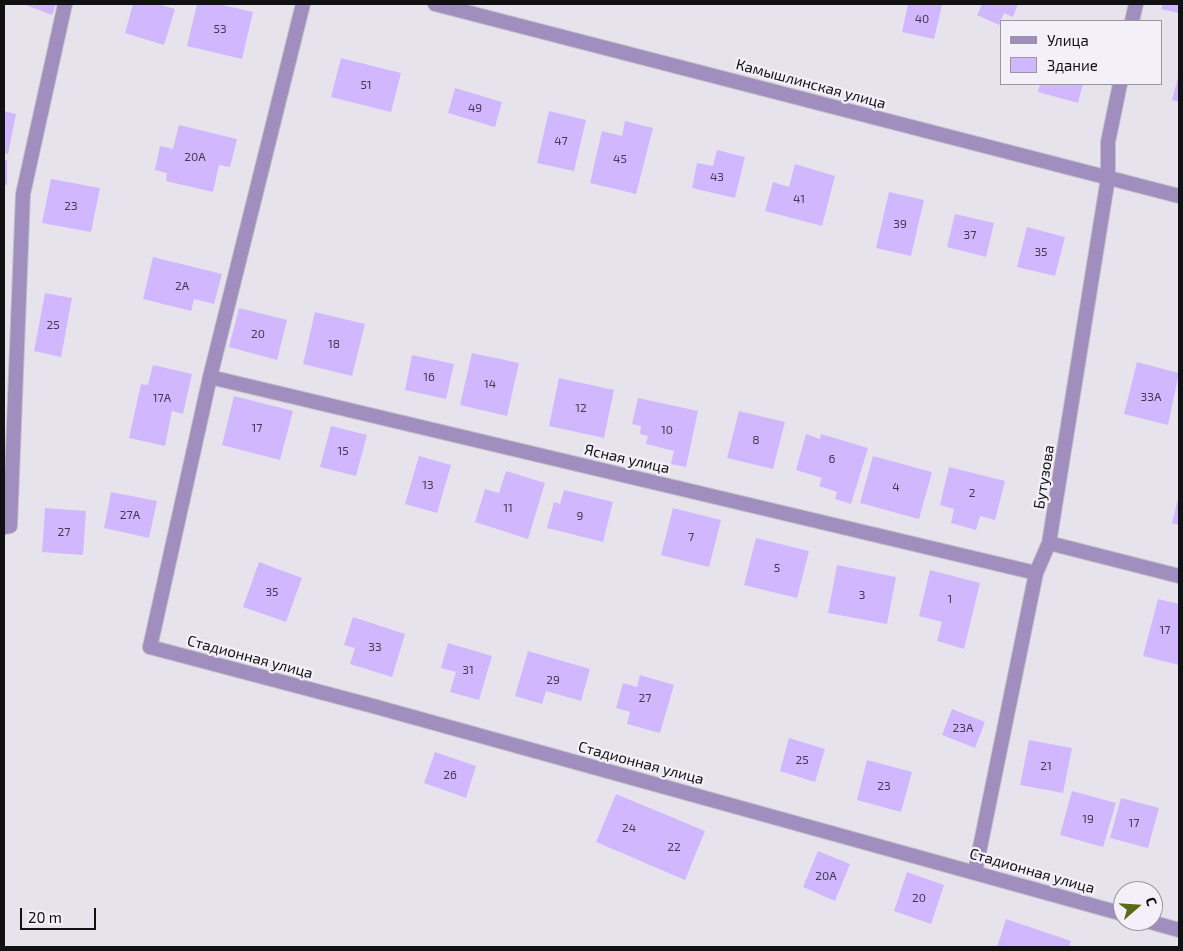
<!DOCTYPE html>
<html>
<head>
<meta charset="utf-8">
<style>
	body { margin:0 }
	#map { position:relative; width:1183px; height:951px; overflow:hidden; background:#e6e3ec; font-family:"Exo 2",sans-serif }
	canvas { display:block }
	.frame { position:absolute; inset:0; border:5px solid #111013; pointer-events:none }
	.legend { position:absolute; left:1000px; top:20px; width:162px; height:65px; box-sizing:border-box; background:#f3f0f9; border:1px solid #99969d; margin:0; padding:6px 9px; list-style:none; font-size:15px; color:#111013 }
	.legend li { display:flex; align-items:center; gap:10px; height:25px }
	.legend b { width:25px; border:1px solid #99969d }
	.north { position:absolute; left:1113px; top:881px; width:50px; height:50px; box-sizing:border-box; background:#f3f0f9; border:1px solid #99969d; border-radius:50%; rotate:71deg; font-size:14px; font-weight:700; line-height:20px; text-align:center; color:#111013 }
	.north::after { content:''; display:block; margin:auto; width:18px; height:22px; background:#5b6a14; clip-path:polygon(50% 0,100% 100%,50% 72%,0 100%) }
	.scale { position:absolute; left:20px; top:908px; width:76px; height:22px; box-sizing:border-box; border:2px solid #111013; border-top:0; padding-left:6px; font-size:15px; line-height:18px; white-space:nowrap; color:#111013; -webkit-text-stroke:4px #f3f0f9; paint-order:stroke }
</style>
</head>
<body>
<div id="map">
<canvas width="1183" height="951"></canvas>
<div class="frame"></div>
<ul class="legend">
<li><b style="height:6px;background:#9f8ebe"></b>Улица</li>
<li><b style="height:14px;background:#d1b8fe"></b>Здание</li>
</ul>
<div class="north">С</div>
<div class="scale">20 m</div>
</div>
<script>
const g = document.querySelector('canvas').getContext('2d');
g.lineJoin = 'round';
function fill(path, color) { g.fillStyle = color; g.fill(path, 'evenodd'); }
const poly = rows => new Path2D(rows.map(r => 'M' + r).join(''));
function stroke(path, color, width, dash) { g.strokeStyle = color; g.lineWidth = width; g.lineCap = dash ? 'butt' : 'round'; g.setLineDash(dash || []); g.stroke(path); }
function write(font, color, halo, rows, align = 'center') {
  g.font = font + ' "Exo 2",sans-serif'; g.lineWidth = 4.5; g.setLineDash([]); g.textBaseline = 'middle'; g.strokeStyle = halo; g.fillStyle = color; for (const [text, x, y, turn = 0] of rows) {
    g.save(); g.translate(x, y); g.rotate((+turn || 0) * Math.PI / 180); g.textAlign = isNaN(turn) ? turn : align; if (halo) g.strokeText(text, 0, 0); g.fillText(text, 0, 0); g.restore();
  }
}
const building = poly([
	[23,4,56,4,52,15],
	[133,4,158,4,175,9,164,45,125,33],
	[197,4,218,4,253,12,242,59,187,46],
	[908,4,942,5,934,39,902,32],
	[982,4,1018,4,1013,17,1004,13,999,25,977,15],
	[1163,4,1179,4,1179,13,1161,9],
	[341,58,401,73,391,112,331,97],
	[1179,74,1179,102,1172,100],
	[1040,84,1083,84,1078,103,1038,92],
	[455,88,502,102,495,127,448,113],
	[4,111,16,114,8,154,4,153],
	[549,111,586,120,574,171,537,163],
	[625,121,653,128,636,194,590,183,602,131,622,136],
	[179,125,237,139,230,167,219,165,213,192,166,181,167,173,155,170,160,146,173,149],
	[717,150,745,157,735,198,692,188,697,163,713,166],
	[4,160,7,160,7,185,4,185],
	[795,164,835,176,822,226,765,211,773,182,789,187],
	[51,179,100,188,91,232,42,223],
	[889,192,924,200,911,256,876,248],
	[955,214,994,223,986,257,947,247],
	[1027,227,1065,237,1055,276,1017,267],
	[153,257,222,274,214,304,194,299,191,311,143,299],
	[45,293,72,298,61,357,34,351],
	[239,308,287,320,277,360,229,347],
	[315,312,365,324,352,376,303,364],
	[472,353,519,363,507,416,460,405],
	[412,355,454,364,446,399,405,390],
	[1137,362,1179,373,1168,425,1124,414],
	[153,365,192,374,183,414,172,411,165,446,129,438,141,384,148,385],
	[559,378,614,390,604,438,549,426],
	[234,396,293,411,280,460,222,445],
	[638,398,698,411,686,467,671,464,674,451,646,444,648,436,640,434,641,426,632,424],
	[739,411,785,422,773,469,727,458],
	[331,426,367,435,356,476,320,467],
	[806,434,820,439,821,434,868,448,851,504,835,499,837,492,819,486,822,478,796,470],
	[419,456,451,465,437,513,405,504],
	[873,456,932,472,919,519,860,503],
	[949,467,1005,481,995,520,980,516,976,530,951,523,954,509,940,505],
	[506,471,545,483,528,539,475,522,485,489,499,493],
	[564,490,613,502,603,542,547,528,554,502,560,504],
	[111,492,157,501,149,538,104,528],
	[1179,495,1179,525,1172,523],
	[45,508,86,511,83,555,42,552],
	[673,508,721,520,709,567,661,555],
	[756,538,809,551,797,598,744,585],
	[259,562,302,578,286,622,243,607],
	[837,565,896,577,887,624,828,613],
	[930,570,980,583,964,649,937,641,942,622,919,616],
	[1158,599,1179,604,1179,665,1143,656],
	[353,617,405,634,392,677,350,664,355,648,344,645],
	[448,643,492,656,479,700,450,692,456,672,441,668],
	[528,651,590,669,581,701,546,691,542,704,515,696],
	[640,675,674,685,660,733,627,724,630,712,616,708,623,683,637,687],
	[952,709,985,722,975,748,942,735],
	[789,738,825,749,815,782,780,771],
	[1029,740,1072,748,1063,793,1020,785],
	[435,752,476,766,466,798,424,783],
	[867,760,912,772,901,812,857,800],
	[1072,791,1116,803,1103,847,1060,835],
	[616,794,705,831,685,880,596,842],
	[1121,798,1159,808,1148,848,1110,838],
	[818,851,850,864,835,901,803,887],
	[907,872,944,885,931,924,894,911],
	[1006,919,1071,941,1069,947,997,947]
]);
const service = poly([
	[150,647,210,377,303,4]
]);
const minor = poly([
	[435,4,1179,196],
	[1132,21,1136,4],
	[210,377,1036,573],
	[4,527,10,526,23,194,65,4],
	[1049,543,1179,576],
	[150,647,373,706,1123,914],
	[975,872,1036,573,1049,543,1108,178,1108,142,1120,84],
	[1147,921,1179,930]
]);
const numberNames = [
	["40",922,19],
	["53",220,29],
	["51",366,85],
	["49",475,108],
	["47",561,141],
	["20А",195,157],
	["45",620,159],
	["43",717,177],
	["41",799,199],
	["23",71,206],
	["39",900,224],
	["37",970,235],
	["35",1041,252],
	["2А",182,286],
	["25",53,325],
	["20",258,334],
	["18",334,344],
	["16",429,377],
	["14",490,384],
	["33А",1151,397],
	["17А",162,398],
	["12",581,408],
	["17",257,428],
	["10",667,430],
	["8",756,440],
	["15",343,451],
	["6",832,459],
	["13",428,485],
	["4",896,487],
	["2",972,493],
	["11",508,508],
	["27А",130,515],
	["9",580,516],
	["27",64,532],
	["7",691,537],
	["5",777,568],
	["35",272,592],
	["3",862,595],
	["1",950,599],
	["17",1165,630],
	["33",375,647],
	["31",468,670],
	["29",553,680],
	["27",645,698],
	["23А",963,728],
	["25",802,760],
	["21",1046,766],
	["26",450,775],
	["23",884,786],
	["19",1088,819],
	["17",1134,823],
	["24",629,828],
	["22",674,847],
	["20А",826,876],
	["20",919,898]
];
const streetNames = [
	["Камышлинская улица",811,84,15],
	["Ясная улица",627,459,13],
	["Бутузова",1044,477,-81],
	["Стадионная улица",250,657,15],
	["Стадионная улица",641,763,15],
	["Стадионная улица",1032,871,16]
];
fill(building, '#d1b8fe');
stroke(service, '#c4c1c9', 16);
stroke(minor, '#c4c1c9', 16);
stroke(service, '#9f8ebe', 14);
stroke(minor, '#9f8ebe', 14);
write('12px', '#413a4e', null, numberNames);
write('15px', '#111013', '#f3f0f9', streetNames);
</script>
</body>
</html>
